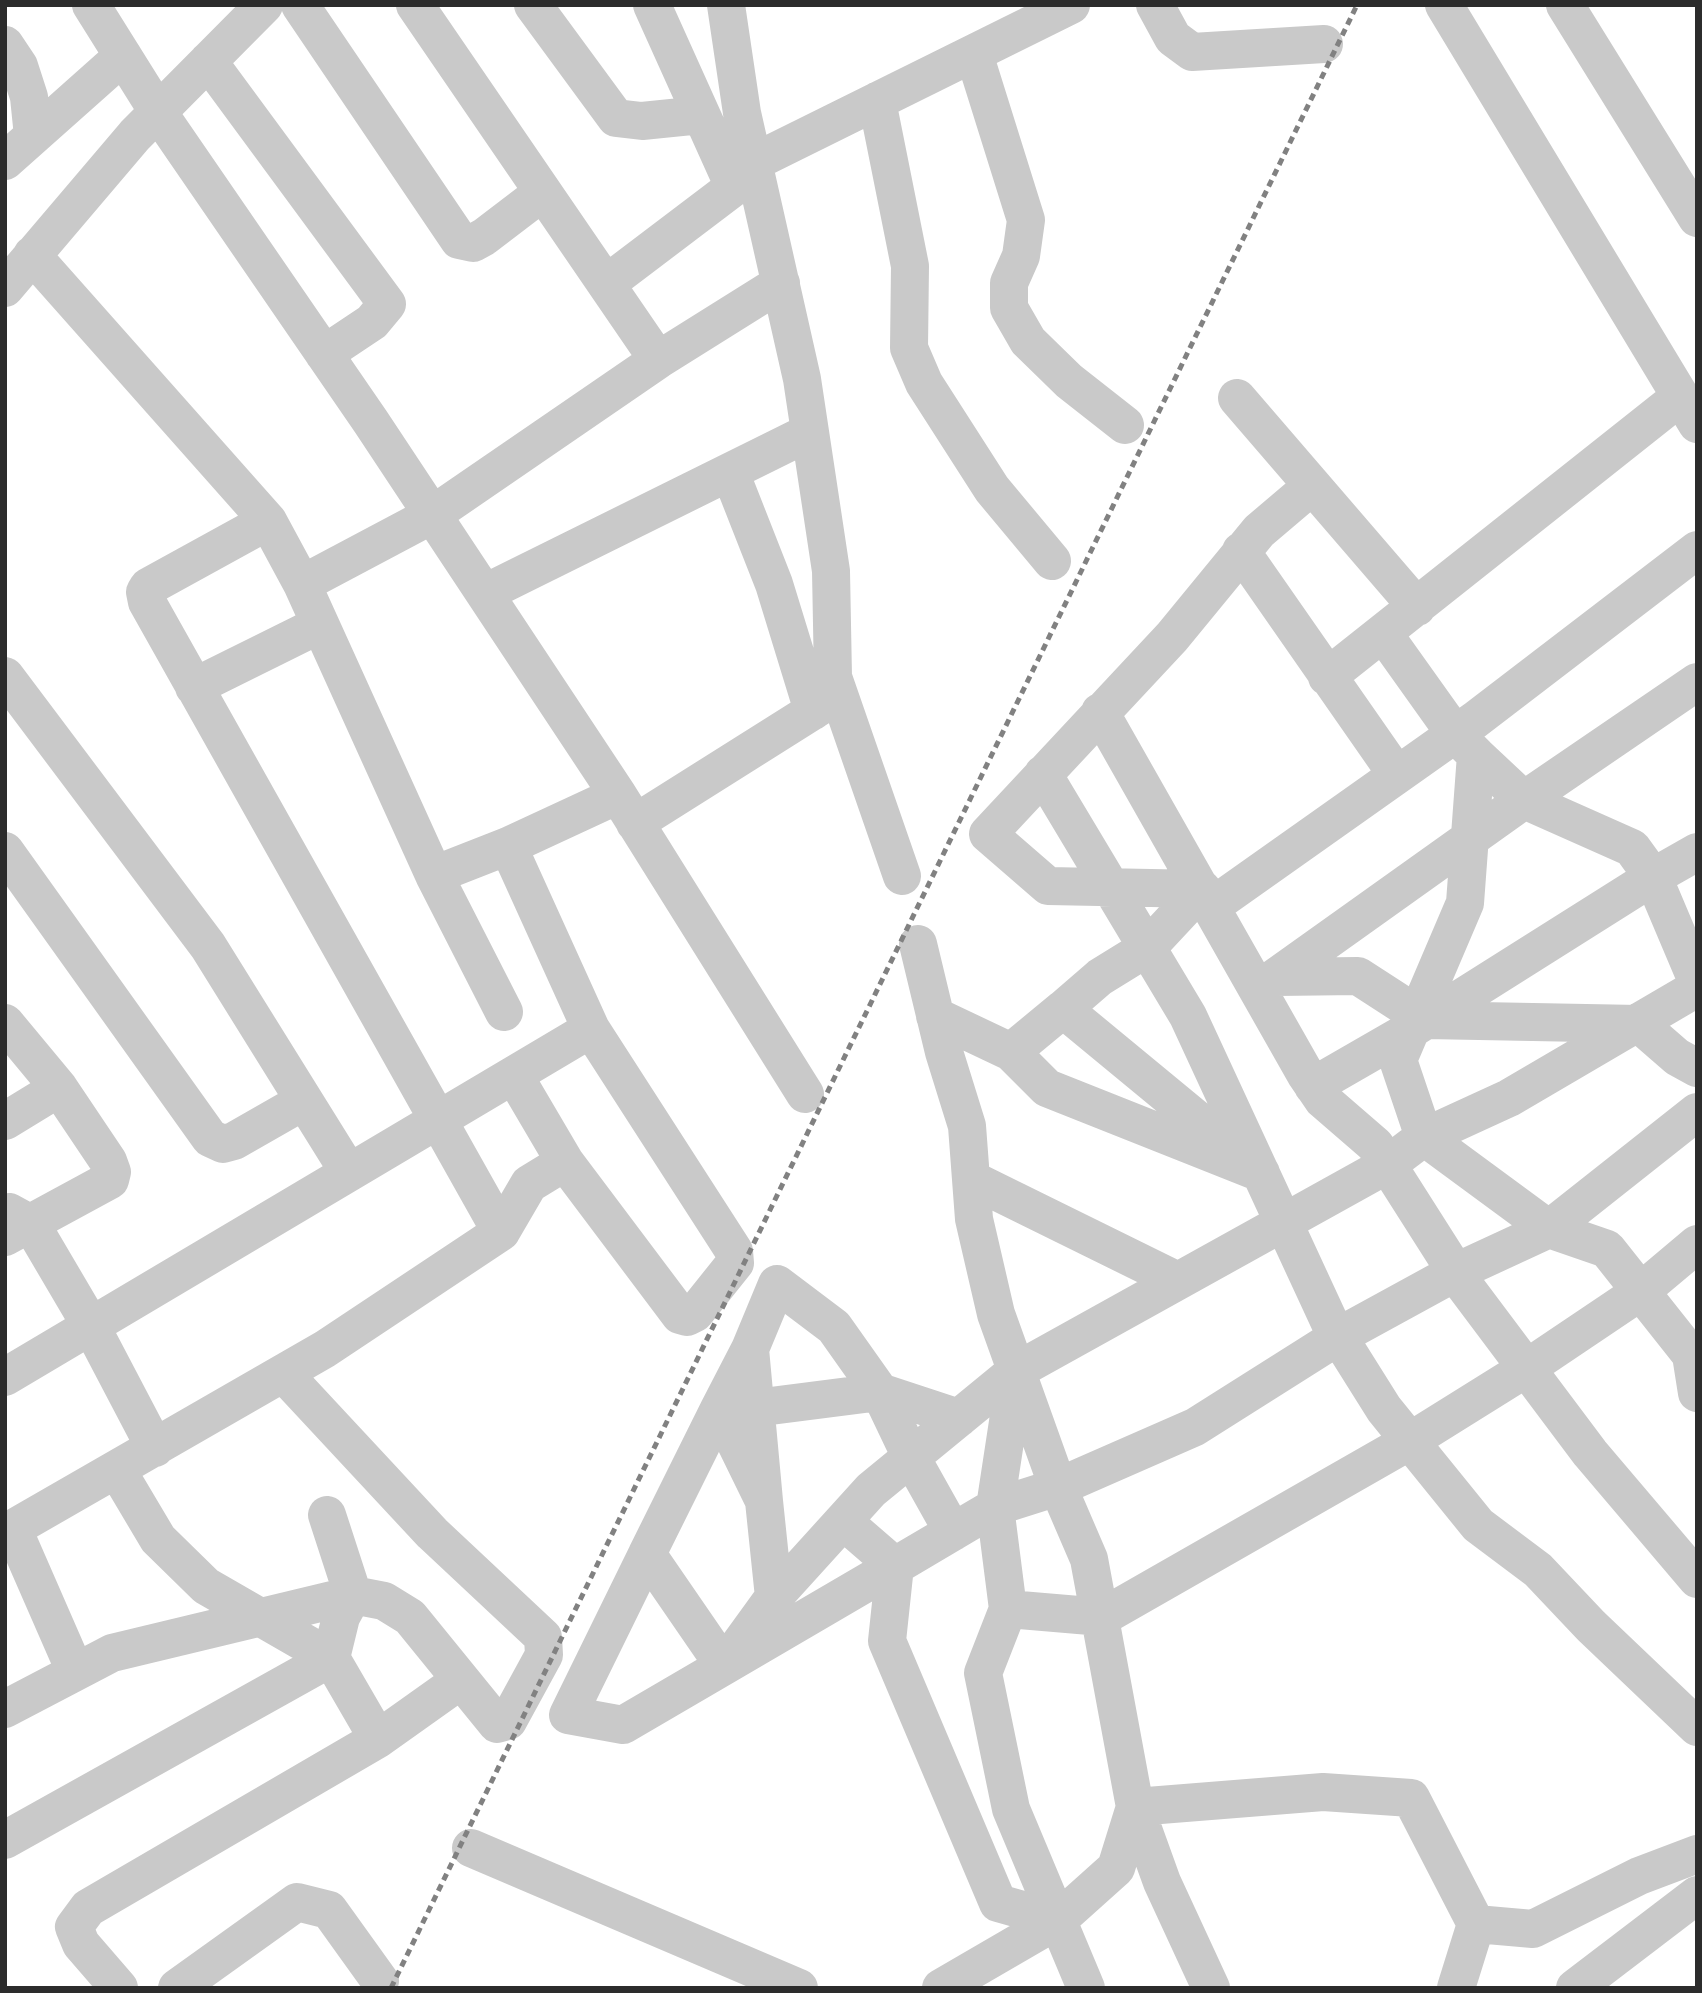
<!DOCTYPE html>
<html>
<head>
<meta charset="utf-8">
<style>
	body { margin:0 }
	#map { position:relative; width:1702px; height:1993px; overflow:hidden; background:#fff; font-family:"Sofia Sans Condensed",sans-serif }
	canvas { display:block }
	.frame { position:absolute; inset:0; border:7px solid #2c2c2c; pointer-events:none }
</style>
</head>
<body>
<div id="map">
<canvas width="1702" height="1993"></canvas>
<div class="frame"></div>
</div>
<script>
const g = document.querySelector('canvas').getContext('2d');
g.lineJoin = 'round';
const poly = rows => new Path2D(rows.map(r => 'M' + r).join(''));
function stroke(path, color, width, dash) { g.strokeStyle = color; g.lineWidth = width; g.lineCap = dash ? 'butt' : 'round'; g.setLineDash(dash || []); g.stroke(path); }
const minor = poly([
	[91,5,158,112,371,422,618,795,805,1094],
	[300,5,459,240,473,243,484,237,543,192],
	[415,5,658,360],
	[533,5,616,118,642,121,701,115],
	[652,5,734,187],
	[726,5,742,113,802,379,831,571,833,677,902,876],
	[1155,5,1173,38,1192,52,1324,44],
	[1444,5,1697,424],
	[1565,5,1697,218],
	[5,45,19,66,29,97,33,136],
	[974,54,1026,220,1021,256,1009,283,1009,308,1028,341,1069,381,1125,425],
	[208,61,387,304,372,322,324,354],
	[877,101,910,266,909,348,924,383,992,489,1052,561],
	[5,161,123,56],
	[32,255,268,521,302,584,434,875,504,1012],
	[606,284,734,187,754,162,1071,5],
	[5,288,135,135,264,5],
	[1237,398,1417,607],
	[730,472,774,584,813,711],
	[268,521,148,587,145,592,147,602,501,1232],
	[1241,551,1397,775],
	[302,584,432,515,658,360,781,283],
	[485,593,810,432],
	[1383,633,1455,734,1476,755,1465,903,1398,1060,1424,1137,1549,1229,1607,1249,1691,1355,1697,1393],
	[5,676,208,946,348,1171],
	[1327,677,1680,397],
	[194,687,319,625],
	[1100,712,1306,1075,1323,1100,1375,1145,1464,1285,1590,1453,1697,1579],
	[1476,755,1524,800,1697,682],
	[1043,774,1188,1016,1330,1323,1384,1409,1478,1525,1538,1570,1591,1626,1697,1727],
	[635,823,835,697],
	[508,846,591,1029,734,1251,735,1263,695,1313,687,1317,680,1315,565,1162,515,1077],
	[5,851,210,1138,223,1144,234,1141,304,1101],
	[1697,852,1653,877,1697,981],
	[434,875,508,846,618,795],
	[1212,906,1475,720,1697,550],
	[918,944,944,1052,967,1126,974,1219,996,1314,1058,1487,1089,1559,1135,1807,1162,1882,1211,1988],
	[1276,977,1358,976,1426,1020,1639,1024,1677,1057,1697,1068],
	[1697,988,1509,1098,1424,1137,1387,1165,1016,1371,871,1490,774,1597,724,1666,647,1554,568,1715,623,1725,724,1666,895,1566,995,1507,1058,1487,1195,1427,1339,1336,1456,1272,1549,1229,1697,1112],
	[1259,989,1524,800,1632,848,1653,877,1412,1029,1313,1086],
	[1063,1009,1100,977,1147,948,1202,889,1048,886,988,834,1172,637,1259,531,1312,486],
	[935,1016,1011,1052,1047,1088,1261,1173],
	[5,1023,59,1088,108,1161,112,1172,110,1180,5,1237],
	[1011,1052,1063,1009,1235,1151],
	[5,1121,59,1088],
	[971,1179,1178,1281],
	[9,1212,31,1224,91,1326,155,1448],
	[750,1349,777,1284,834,1327,880,1392,959,1418],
	[1015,1376,995,1507,1008,1609,983,1673,1011,1809,1086,1988],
	[5,1377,591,1029],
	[755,1408,880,1392,911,1457,953,1532],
	[117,1470,158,1539,206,1586,331,1658,378,1739],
	[764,1501,750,1349,719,1409,764,1501,774,1597],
	[843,1521,895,1566,887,1641,998,1903,1058,1920],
	[13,1529,75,1671],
	[5,1533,325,1349,501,1232,529,1184,565,1162],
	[647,1554,719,1409],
	[1008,1609,1102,1617,1410,1441,1527,1368,1640,1292,1697,1244],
	[5,1709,112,1653,353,1595,384,1601,410,1617,497,1724,508,1721,544,1655,543,1637,432,1533,284,1374],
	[5,1840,331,1658,341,1617,353,1595,327,1515],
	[471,1848,799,1988],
	[1476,1924,1533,1929,1639,1876,1697,1854],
	[119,1988,81,1944,74,1927,88,1908,378,1739,461,1680],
	[177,1988,297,1902,329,1910,380,1981],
	[941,1988,1058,1920,1116,1868,1135,1807,1323,1792,1411,1798,1476,1924,1456,1988],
	[1575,1988,1697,1895]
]);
const rail = poly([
	[391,1988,1357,5]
]);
stroke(minor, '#c9c9c9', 38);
stroke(rail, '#818181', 5, [7, 5]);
</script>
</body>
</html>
